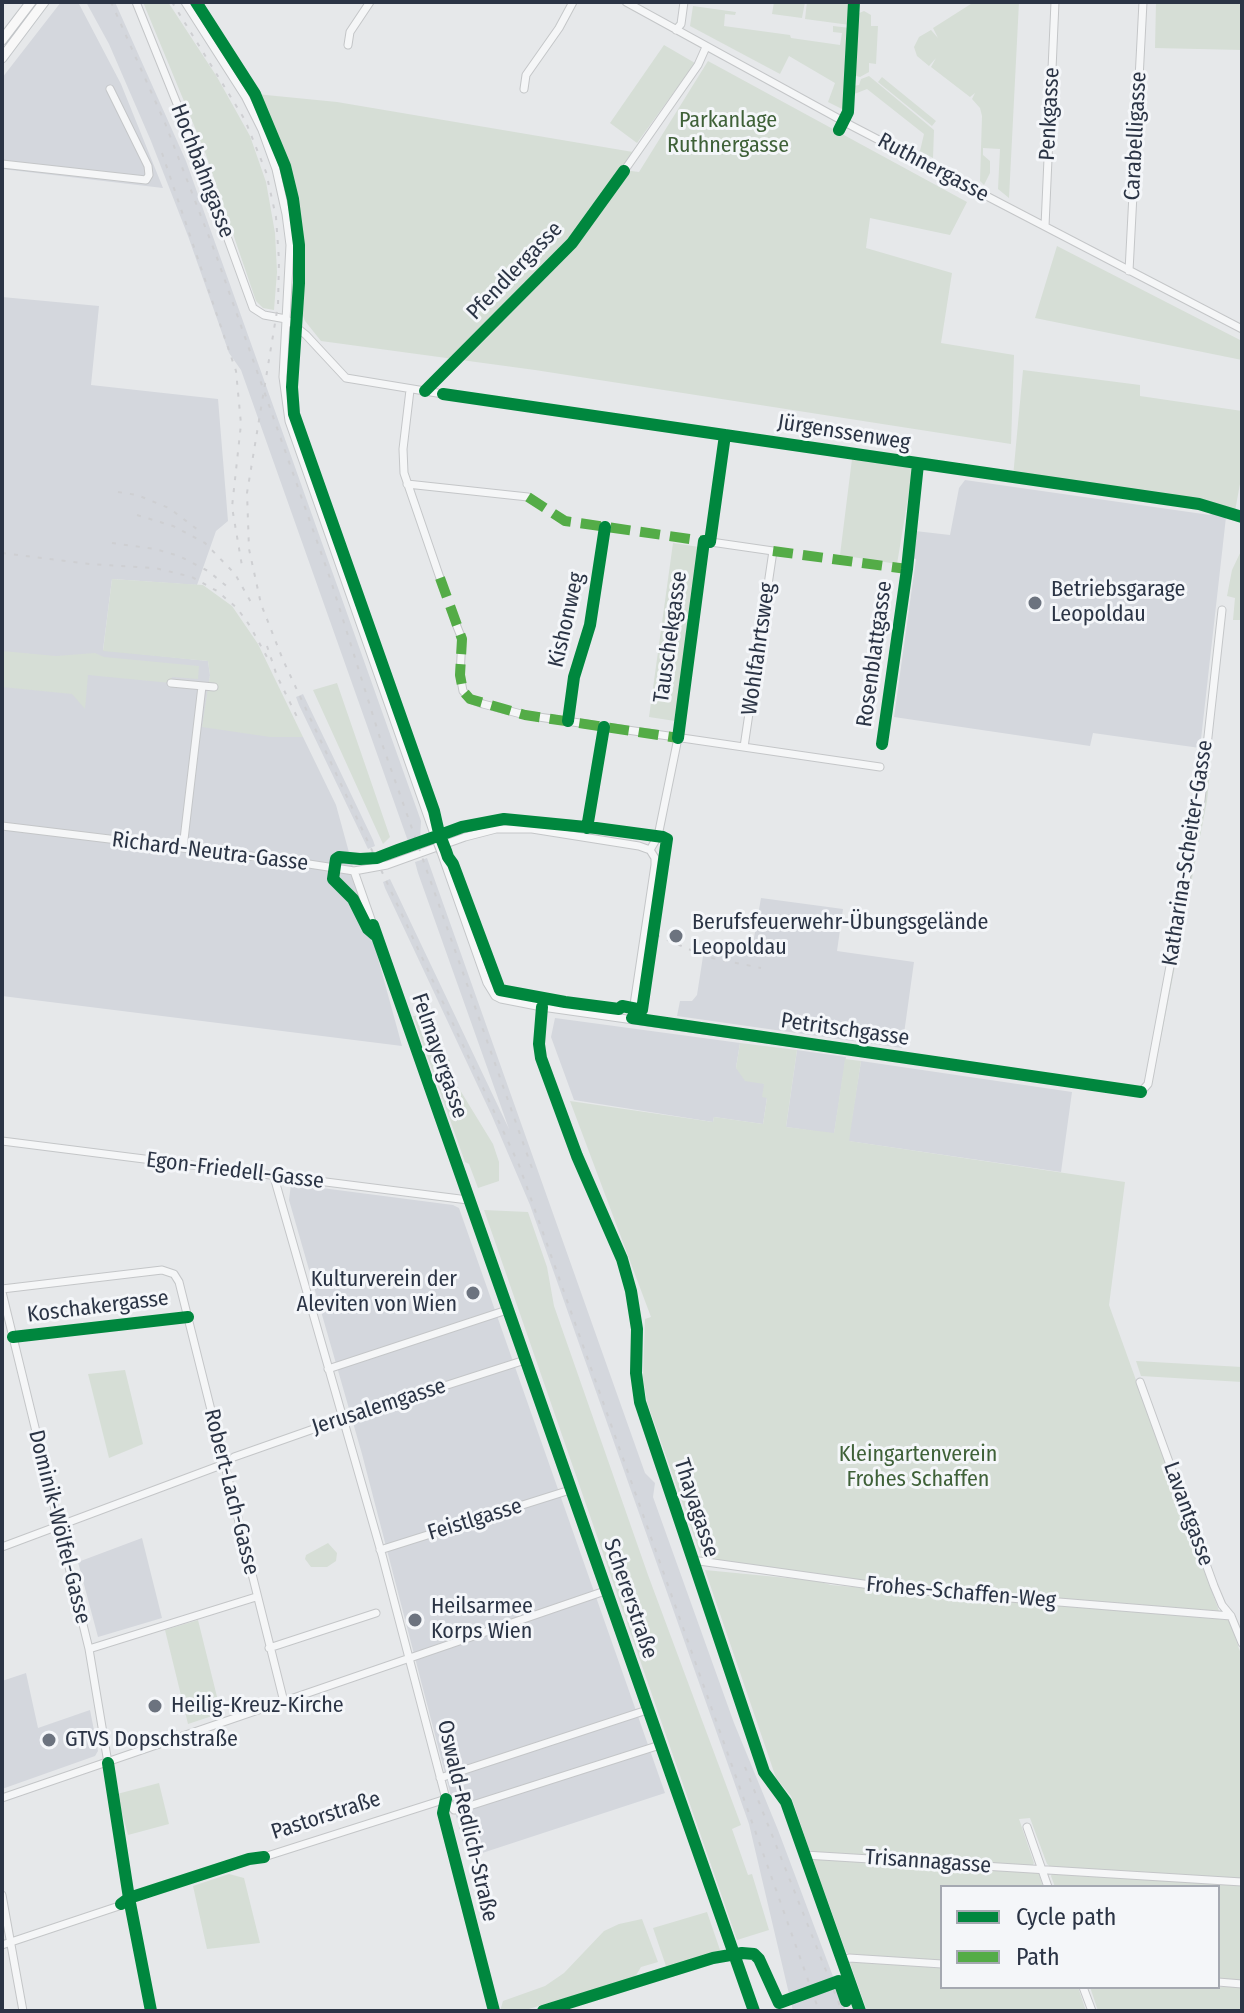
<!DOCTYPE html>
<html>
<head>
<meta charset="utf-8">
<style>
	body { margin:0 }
	#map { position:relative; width:1244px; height:2013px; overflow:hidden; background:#e6e8ea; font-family:"Fira Sans Condensed",sans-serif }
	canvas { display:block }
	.frame { position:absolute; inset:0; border:4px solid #2b3445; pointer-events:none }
	.legend { position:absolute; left:940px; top:1885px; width:280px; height:104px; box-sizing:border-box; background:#f4f6f9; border:2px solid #a4a8b1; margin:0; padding:10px 14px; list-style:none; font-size:24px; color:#2b3445 }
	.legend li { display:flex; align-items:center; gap:16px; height:40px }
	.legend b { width:40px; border:2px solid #a4a8b1 }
</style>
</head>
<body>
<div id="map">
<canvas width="1244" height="2013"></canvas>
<div class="frame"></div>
<ul class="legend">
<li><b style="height:10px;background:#00873e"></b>Cycle path</li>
<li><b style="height:10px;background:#54ac47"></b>Path</li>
</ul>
</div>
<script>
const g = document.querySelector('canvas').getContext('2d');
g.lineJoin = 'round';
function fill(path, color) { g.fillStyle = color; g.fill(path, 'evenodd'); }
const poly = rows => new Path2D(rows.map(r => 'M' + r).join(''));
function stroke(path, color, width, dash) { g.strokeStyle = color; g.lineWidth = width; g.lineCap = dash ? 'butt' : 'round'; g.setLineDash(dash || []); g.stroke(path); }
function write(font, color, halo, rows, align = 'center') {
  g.font = font + ' "Fira Sans Condensed",sans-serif'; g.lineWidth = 6; g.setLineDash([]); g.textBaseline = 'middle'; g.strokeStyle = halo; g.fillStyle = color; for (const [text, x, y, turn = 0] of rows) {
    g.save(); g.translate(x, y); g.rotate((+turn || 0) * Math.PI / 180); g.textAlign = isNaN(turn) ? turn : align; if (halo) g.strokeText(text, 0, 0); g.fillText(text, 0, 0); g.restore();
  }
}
const built = poly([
	[61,2,78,2,121,84,163,188,2,169,2,78],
	[86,2,115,2,186,161,421,821,420,840,409,844,241,370,229,353,188,236,151,141,109,44],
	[2,297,99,306,91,385,218,399,228,521,216,531,197,585,112,579,103,650,208,661,210,675,208,694,270,737,303,737,336,805,402,1046,2,996],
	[965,480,1210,515,1211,513,1226,517,1200,748,1093,733,1090,746,894,717,916,559,911,558,915,531,950,535,959,488],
	[303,694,373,840,375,846,368,849,299,705,296,697],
	[427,858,645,1473,655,1483,653,1497,734,1723,778,1830,846,2011,793,2011,749,1824,530,1205,492,1116,385,888,383,882,390,879,509,1129,418,873,415,862],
	[761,898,843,909,837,951,914,962,902,1048,677,1016,680,1001,692,1001,697,995,704,950,751,955],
	[555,1018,740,1043,736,1068,764,1084,767,1098,763,1124,714,1117,713,1122,574,1100,551,1037],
	[797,1050,846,1057,834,1134,786,1127],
	[861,1061,1072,1092,1061,1172,848,1141],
	[291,1184,453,1205,459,1208,665,1793,467,1858,362,1454,289,1200],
	[142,1538,162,1618,98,1637,78,1562],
	[26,1673,38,1728,90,1710,98,1751,95,1756,2,1789,2,1681]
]);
const green = poly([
	[143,2,168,2,217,77,250,136,266,182,275,233,277,272,274,310,263,308,256,301,205,152],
	[774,2,805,2,802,18,772,14],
	[807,2,852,2,850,25,805,19],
	[974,2,1019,2,1009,198,998,189,1000,149,983,148,983,155,990,161,990,173,984,185,980,181,982,116,980,108,972,99,975,93,970,97,931,67,936,58,929,66,917,56,914,47,919,37,931,30,938,38,933,28],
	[1156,2,1242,2,1242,50,1155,48],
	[693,6,736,12,735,15,725,14,724,26,790,35,791,38,840,45,842,33,833,32,833,26,850,28,844,110,828,102,835,83,789,56,780,74,690,26],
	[864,11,871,15,871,26,878,26,876,64,869,63,869,72,860,77,853,75,857,14],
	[664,45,695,63,637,143,610,123],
	[708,61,967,202,950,235,870,218,866,248,952,273,941,343,1014,355,1011,444,535,370,321,341,305,321,300,308,299,228,293,194,281,148,256,94,337,102,633,152,624,170,639,172],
	[869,76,934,130,933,158,920,151,924,134,867,89,852,95,853,86,859,85,861,79],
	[882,77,936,121,932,126,878,82],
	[1057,246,1242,341,1242,360,1035,318],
	[1023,370,1140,385,1140,396,1242,411,1242,473,1235,511,1208,507,1201,502,1013,477],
	[852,459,913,468,897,564,840,555],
	[673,543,699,547,675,721,649,717],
	[1242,549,1242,620,1233,620,1235,598,1227,596,1232,570],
	[112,579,203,585,232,606,258,644,303,737,270,737,202,727,210,675,208,661,103,651],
	[2,651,56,656,95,653,104,657,199,666,198,679,172,677,171,683,88,675,85,709,72,694,2,687],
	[337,683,390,837,383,844,313,690],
	[1213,742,1207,801,1154,1074,1203,810,1210,750],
	[427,1015,450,1061,452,1077,493,1144,499,1162,499,1181,478,1188,469,1164,465,1162,413,1016],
	[740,1043,797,1050,786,1127,834,1133,845,1059,861,1061,849,1141,1125,1182,1109,1305,1219,1611,905,1586,702,1559,647,1402,643,1378,645,1319,651,1317,570,1101,713,1122,714,1117,763,1124,767,1098,762,1097,764,1084,745,1081,736,1068],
	[484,1210,528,1212,547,1267,554,1306,648,1575,741,1825,732,1829,748,1875,752,1874,769,1930,737,1940],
	[1136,1361,1242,1367,1242,1382,1141,1376],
	[125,1370,143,1444,109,1458,88,1374],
	[328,1543,337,1553,336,1561,327,1567,311,1567,305,1559,306,1555],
	[705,1570,818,1581,831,1585,1229,1620,1242,1657,1242,1880,1051,1867,1047,1864,1030,1818,1019,1819,1034,1863,1032,1866,813,1852,809,1849,791,1796,776,1778],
	[198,1620,221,1713,188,1724,165,1630],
	[159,1783,169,1824,128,1835,117,1794],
	[816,1857,1035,1872,1039,1874,1043,1887,942,1887,942,1961,850,1955,846,1952,813,1860],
	[1052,1873,1242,1885,1242,1980,1218,1979,1218,1887,1055,1887,1051,1876],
	[229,1874,244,1878,260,1943,207,1949,193,1886],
	[707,1912,720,1950,709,1956,667,1969,653,1928],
	[642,1919,658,1962,641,1967,635,1977,522,2011,500,2011,503,2001,545,1986,564,1973,604,1931,619,1924],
	[853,1961,942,1967,942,1987,1078,1987,1086,2011,867,2011,850,1963],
	[1090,1987,1242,1987,1242,2011,1098,2011]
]);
const minor = poly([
	[136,2,196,151,253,308,264,315,286,319],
	[185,2,245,96,262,130,276,169,286,214,290,245,283,377,289,421,434,834],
	[626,2,852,126,1242,329],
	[676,30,681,24,684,2],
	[348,45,350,32,370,2],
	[524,89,526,75,559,28,573,2],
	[2,164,146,180,149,175,148,166,110,89],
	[624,171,698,65,706,47],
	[1045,226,1055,2],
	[1129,271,1143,2],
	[286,319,306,335,346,378,443,394],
	[410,390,403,449,404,473,440,578],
	[407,484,528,497],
	[704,541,773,551,744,747],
	[456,624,462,639,460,675,463,691,470,699,483,704,525,715,880,767],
	[171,683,214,687],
	[2,826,283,860,354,871,387,865,465,837,496,829,532,829,639,846,650,850],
	[183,848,202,686],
	[650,850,658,836,678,738],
	[441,852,487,983,495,996,501,999,542,1007,1141,1092,1148,1084,1201,800,1222,610],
	[354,871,754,2011],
	[542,1007,539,1044,541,1058,577,1156,622,1259,631,1291,637,1329,636,1373,640,1402,764,1772,786,1802,860,2011],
	[632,1018,655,865,655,858,650,850],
	[2,1141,468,1200],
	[274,1177,382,1555,446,1799,454,1810,460,1809,660,1745],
	[2,1289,162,1270,174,1274,179,1282,284,1702],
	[2,1292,89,1649,108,1763],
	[328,1369,507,1310],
	[1140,1382,1214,1586,1222,1605,1231,1616,1242,1643],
	[234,1457,342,1419,525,1360],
	[2,1547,224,1464],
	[380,1550,570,1490],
	[692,1560,899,1589,1231,1616],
	[269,1648,376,1613],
	[89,1649,256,1597],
	[440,1778,647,1710],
	[2,1798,605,1591],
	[1027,1827,1048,1887],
	[805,1855,1242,1882],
	[264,1857,446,1799],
	[2,1895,23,2011],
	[2,1945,119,1906],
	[842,1960,849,1958,942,1964],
	[1218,1982,1242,1984],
	[1083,1987,1092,2011],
	[543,2011,662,1974]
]);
const major = poly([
	[2,40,31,2],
	[2,58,44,2]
]);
const rail = poly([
	[111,2,165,123,216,255,331,581,380,738,533,1171],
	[172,2,245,120,266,172,276,217,279,260,278,305,247,493,249,549,261,604,283,660,519,1165,819,2011],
	[162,153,236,371,241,424,232,507,242,566],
	[118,492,137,495,169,508,202,533],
	[137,515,173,526,205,543,235,574,252,604],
	[112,543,155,549,179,556,208,571,229,588],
	[2,553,90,564,155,568,192,577,217,591,237,608,250,626,267,657],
	[267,646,277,676,300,723],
	[656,935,707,957,761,968],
	[745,1767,842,2011]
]);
const minorBridge = poly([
	[434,834,441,852]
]);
const quiet = poly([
	[528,497,565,521,704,541],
	[773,551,907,569],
	[440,578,462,639,460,675,463,691,470,699,525,715,678,738]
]);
const cycleway = poly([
	[196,2,255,94,285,166,293,199,299,245,299,283,292,387,294,414,434,811,439,833,446,851,448,857,453,864,500,990,565,1002,619,1009,622,1006,642,1010,667,839,663,837,596,828,504,819,462,827,443,834,398,850,382,856,377,858,360,859,339,857,336,859,333,879,353,899,368,929,375,935],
	[839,130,848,112,854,2],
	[425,391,572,243,624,171],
	[443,394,1199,504,1242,517],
	[710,542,725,435],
	[568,721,574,677,590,625,605,527],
	[678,738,704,541],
	[882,744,907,569,918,464],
	[587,828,604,727],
	[373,925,754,2011],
	[542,1007,539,1044,541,1058,577,1156,622,1259,631,1291,637,1329,636,1373,640,1402,764,1772,786,1802,860,2011],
	[632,1018,1141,1092],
	[13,1337,188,1317],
	[108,1763,129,1898,151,2011],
	[446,1799,443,1813,494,2011],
	[121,1904,129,1898,249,1859,264,1857],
	[543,2011,713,1958,742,1953,754,1954,759,1959,779,2003,839,1981,846,2001]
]);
const markers = [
	[1035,603,8,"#6c737f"],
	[676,936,8,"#6c737f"],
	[473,1293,8,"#6c737f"],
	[415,1620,8,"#6c737f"],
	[155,1706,8,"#6c737f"],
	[49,1740,8,"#6c737f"]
];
const streetNames = [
	["Penkgasse",1050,114,-87],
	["Carabelligasse",1136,136,-87],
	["Ruthnergasse",933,168,28],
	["Hochbahngasse",202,171,69],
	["Pfendlergasse",515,271,-46],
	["Jürgenssenweg",844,433,9],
	["Kishonweg",567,620,-77],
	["Tauschekgasse",671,637,-82],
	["Wohlfahrtsweg",759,649,-82],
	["Rosenblattgasse",875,654,-82],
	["Richard-Neutra-Gasse",210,852,7],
	["Katharina-Scheiter-Gasse",1188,853,-81],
	["Petritschgasse",845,1030,8],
	["Felmayergasse",439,1056,71],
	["Egon-Friedell-Gasse",235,1171,7],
	["Koschakergasse",98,1307,-7],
	["Jerusalemgasse",379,1407,-18],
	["Robert-Lach-Gasse",231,1492,76],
	["Thayagasse",696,1508,72],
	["Lavantgasse",1188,1514,70],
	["Feistlgasse",475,1520,-17],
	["Dominik-Wölfel-Gasse",59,1527,76],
	["Frohes-Schaffen-Weg",961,1593,5],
	["Schererstraße",630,1599,71],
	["Pastorstraße",326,1816,-18],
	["Oswald-Redlich-Straße",467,1821,77],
	["Trisannagasse",928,1862,4]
];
const parkNames = [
	["Parkanlage",728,121],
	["Ruthnergasse",728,146],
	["Kleingartenverein",918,1455],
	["Frohes Schaffen",918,1480]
];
const poiNames = [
	["Betriebsgarage",1051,590],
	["Leopoldau",1051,615],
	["Berufsfeuerwehr-Übungsgelände",692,923],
	["Leopoldau",692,948],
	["Kulturverein der",457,1280,"right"],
	["Aleviten von Wien",457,1305,"right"],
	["Heilsarmee",431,1607],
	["Korps Wien",431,1632],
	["Heilig-Kreuz-Kirche",171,1706],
	["GTVS Dopschstraße",65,1740]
];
fill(built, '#d4d7dd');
fill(green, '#d6ded6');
stroke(minor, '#c4c6c8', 9);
stroke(major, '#c2c5c8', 11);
stroke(minor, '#f5f6f7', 7);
stroke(major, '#f8f8f8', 9);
stroke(rail, '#cecfd2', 2, [4, 8]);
stroke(minorBridge, '#c4c6c8', 9, []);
stroke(minorBridge, '#f5f6f7', 7);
stroke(quiet, '#54ac47', 10, [20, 10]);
stroke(cycleway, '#00873e', 12);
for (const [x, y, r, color] of markers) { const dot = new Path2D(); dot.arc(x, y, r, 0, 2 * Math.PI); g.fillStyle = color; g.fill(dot); stroke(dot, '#f4f6f9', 3); }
write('22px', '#2b3445', '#f4f6f9', streetNames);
write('22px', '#3f6138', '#f4f6f9', parkNames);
write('22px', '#2b3445', '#f4f6f9', poiNames, 'left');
</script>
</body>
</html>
